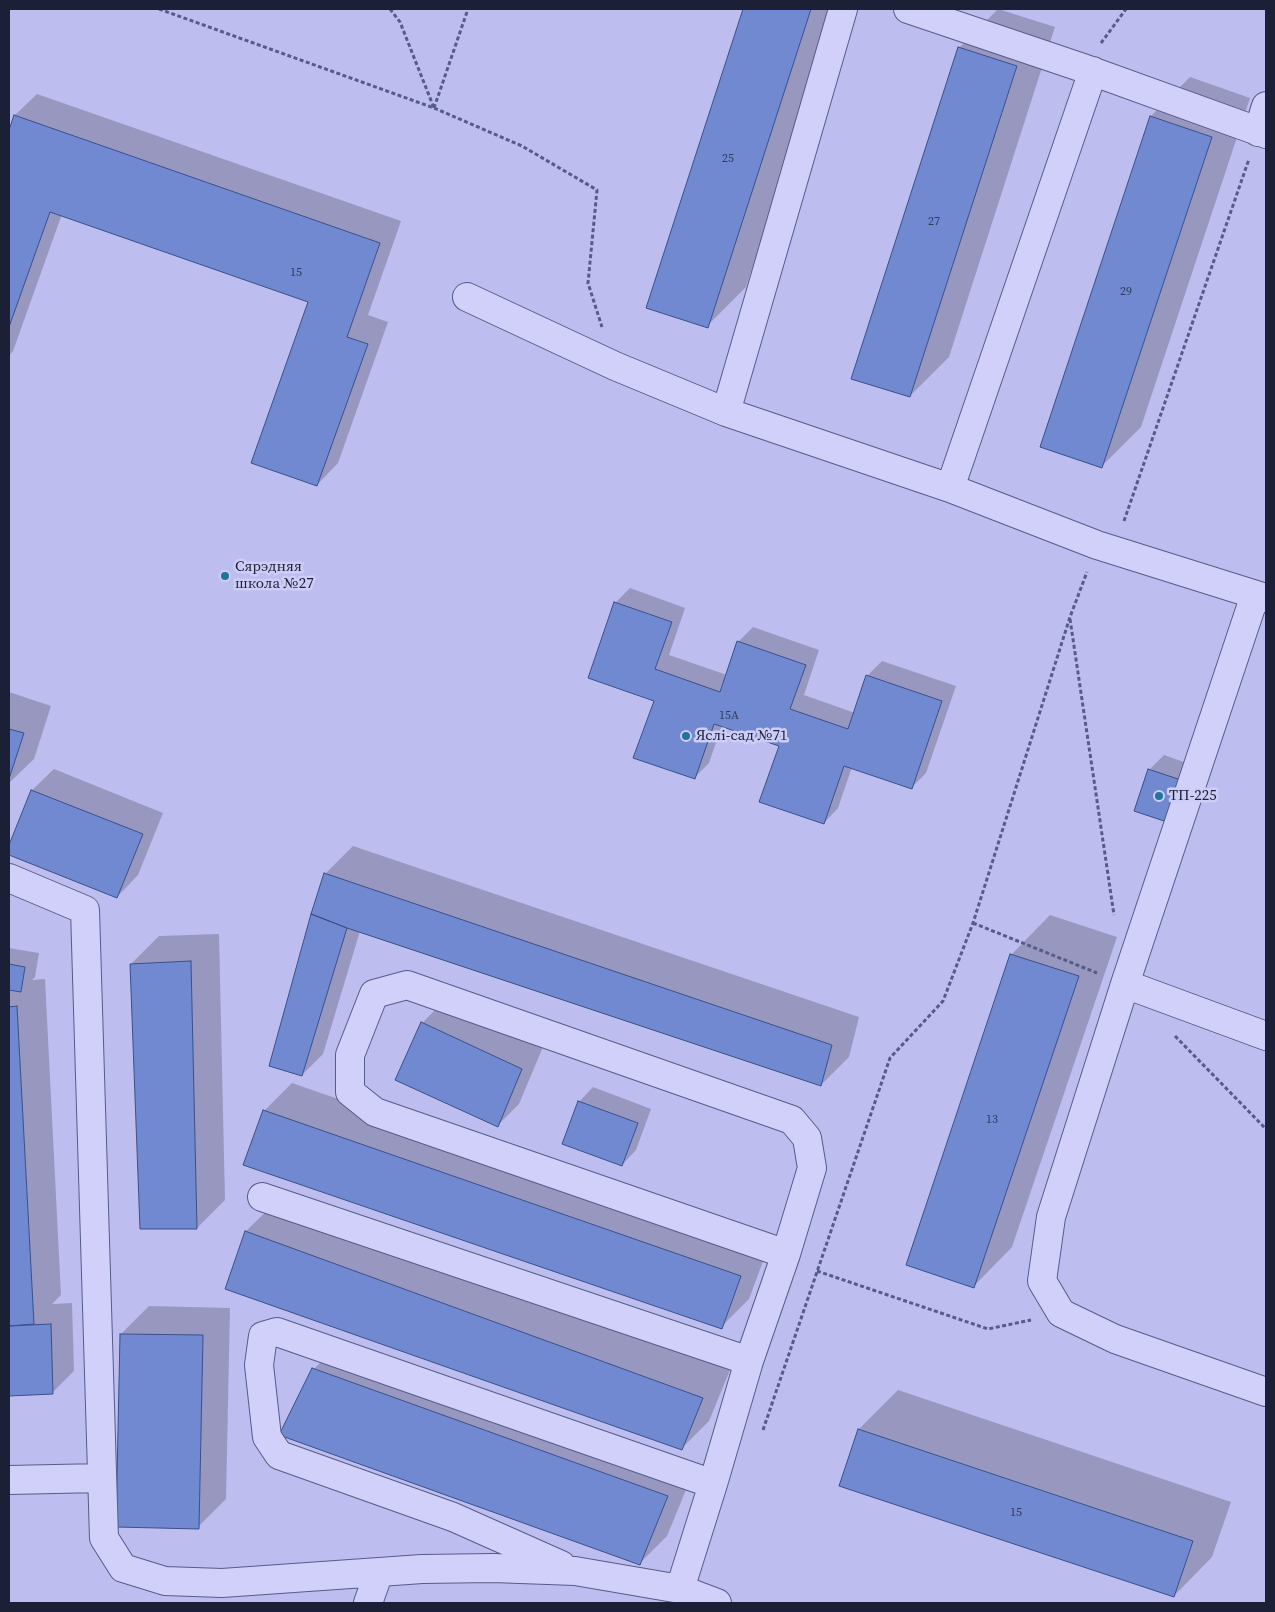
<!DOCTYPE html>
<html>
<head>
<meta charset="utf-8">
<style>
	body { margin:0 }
	#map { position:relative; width:1275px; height:1612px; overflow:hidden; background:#bebdf0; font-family:"Source Serif 4",serif }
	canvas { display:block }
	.frame { position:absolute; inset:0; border:10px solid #1b2037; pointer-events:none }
</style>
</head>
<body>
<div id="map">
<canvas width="1275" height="1612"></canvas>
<div class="frame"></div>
</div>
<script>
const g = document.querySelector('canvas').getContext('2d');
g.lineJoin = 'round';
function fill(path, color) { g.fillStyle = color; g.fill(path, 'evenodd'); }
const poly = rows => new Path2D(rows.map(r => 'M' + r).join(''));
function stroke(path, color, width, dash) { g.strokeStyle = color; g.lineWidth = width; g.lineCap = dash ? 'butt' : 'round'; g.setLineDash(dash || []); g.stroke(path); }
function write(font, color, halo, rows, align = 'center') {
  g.font = font + ' "Source Serif 4",serif'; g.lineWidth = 5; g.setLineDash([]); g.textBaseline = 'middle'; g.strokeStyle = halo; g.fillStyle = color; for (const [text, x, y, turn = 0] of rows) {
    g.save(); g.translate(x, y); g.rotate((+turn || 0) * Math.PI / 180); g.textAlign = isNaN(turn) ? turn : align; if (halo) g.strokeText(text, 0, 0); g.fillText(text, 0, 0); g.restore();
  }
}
const shadow = poly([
	[744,9,836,9,746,287,707,326,648,308],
	[998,9,1055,27,949,357,910,396,959,48],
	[1190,77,1250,98,1141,427,1102,466,1151,116],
	[37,94,401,221,368,315,388,322,338,463,317,485,309,302,62,214,13,351,9,356,9,133,15,115],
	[630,588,685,608,669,655,727,675,738,642,753,627,819,650,804,695,855,713,867,676,882,661,956,686,926,773,911,788,852,767,838,808,824,823,780,745,722,725,709,763,694,778,655,700,615,603],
	[9,692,51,706,34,759,9,783],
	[1164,755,1198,767,1184,808,1149,770],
	[54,769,163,813,138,875,117,897,9,853,9,848,32,790],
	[353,846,859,1017,849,1057,821,1085,360,931,323,1054,302,1075,325,874],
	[1050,915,1117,937,1012,1247,974,1286,907,1264,1012,954],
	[219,934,225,1200,197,1228,131,964,159,936],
	[9,948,39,953,35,977,32,980,45,979,61,1295,52,1304,72,1303,74,1371,52,1393,9,1394],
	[444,1001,543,1047,519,1104,498,1125,397,1079,422,1023],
	[292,1083,768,1248,749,1299,721,1327,264,1111],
	[593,1087,651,1109,636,1150,622,1165,579,1102],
	[274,1204,730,1370,709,1421,681,1449,246,1231],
	[149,1306,230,1308,226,1499,198,1527,121,1334],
	[342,1341,695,1468,667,1536,639,1564,314,1369],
	[898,1390,1231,1502,1212,1557,1174,1596,841,1485,859,1429]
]);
const building = poly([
	[743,9,811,9,708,328,646,308,743,9],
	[958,47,1017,66,910,397,851,379,958,47],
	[14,115,380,243,347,337,368,344,317,486,251,463,308,302,50,212,9,327,9,130,14,115],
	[1150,116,1212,137,1102,468,1040,447,1150,116],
	[614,602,672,622,655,669,720,692,737,641,806,665,790,709,848,729,866,675,942,701,912,789,844,766,824,824,759,802,779,746,714,724,695,779,633,758,654,701,588,678,614,602],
	[9,729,24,733,9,779,9,729],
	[1148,769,1184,781,1170,823,1134,811,1148,769],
	[31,790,143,834,117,898,9,855,9,845,31,790],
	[324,873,832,1045,821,1086,347,928,311,914,324,873],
	[311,914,347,928,302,1076,269,1066,311,914],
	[1010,954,1079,976,974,1288,906,1265,1010,954],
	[191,961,197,1229,140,1229,130,964,191,961],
	[9,964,25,967,21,992,9,990,9,964],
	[17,1006,34,1324,9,1326,9,1007,17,1006],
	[421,1022,522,1069,498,1127,395,1080,421,1022],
	[578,1101,638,1123,622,1166,562,1144,578,1101],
	[263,1110,741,1276,722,1329,243,1165,263,1110],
	[245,1231,703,1398,682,1450,225,1289,245,1231],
	[51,1324,53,1394,9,1396,9,1326,51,1324],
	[120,1334,203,1335,199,1529,116,1527,120,1334],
	[312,1368,668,1496,640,1565,279,1435,312,1368],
	[858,1429,1193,1541,1174,1597,839,1486,858,1429]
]);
const path = poly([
	[159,9,434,108,522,146,597,190,588,283,602,327],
	[390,9,400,22,434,108],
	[1101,43,1126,9],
	[434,108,468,9],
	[1124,521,1249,159],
	[1070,619,1114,915],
	[973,923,1097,973],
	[1175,1036,1266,1129],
	[817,1271,988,1329,1031,1320],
	[763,1430,890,1058,943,1001,973,923,1070,617,1087,572]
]);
const minor = poly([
	[908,9,1083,68,1266,134],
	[1258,132,1266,106],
	[467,297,615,366,726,412,950,488,1097,545,1266,598],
	[726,412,843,9],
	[950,488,1093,71],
	[1255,595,1125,984,1266,1036],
	[9,878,85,910,104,1538,123,1568,165,1581,222,1583,422,1569,493,1568,575,1571,680,1589,717,1603],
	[1125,984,1051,1217,1042,1281,1061,1313,1115,1339,1266,1392],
	[262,1197,749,1361],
	[9,1480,101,1478],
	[561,1565,453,1517,279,1455,267,1437,259,1365,263,1336,277,1332,713,1484],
	[680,1589,713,1484,749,1361,786,1254,812,1168,807,1138,792,1120,407,985,374,994,350,1055,350,1092,375,1112,786,1254],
	[368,1603,379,1572]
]);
const markers = [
	[225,576,5,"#22749a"],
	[686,736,5,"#22749a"],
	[1159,796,5,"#22749a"]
];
const numberNames = [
	["25",728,159],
	["27",934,222],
	["15",296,273],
	["29",1126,292],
	["15А",729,716],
	["13",992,1120],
	["15",1016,1513]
];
const poiNames = [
	["Сярэдняя",235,567],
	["школа №27",235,584],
	["Яслі-сад №71",696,736],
	["ТП-225",1169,796]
];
fill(shadow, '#0003');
fill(building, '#7089d0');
stroke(building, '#3a5089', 1);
stroke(minor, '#555c88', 30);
stroke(path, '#555c88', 3, [4, 2.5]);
stroke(minor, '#d1d0fa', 28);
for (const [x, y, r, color] of markers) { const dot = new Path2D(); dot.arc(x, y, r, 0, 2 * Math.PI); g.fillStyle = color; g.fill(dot); stroke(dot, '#cecdf7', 2); }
write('12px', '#303a5d', null, numberNames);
write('15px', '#1b2037', '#cecdf7', poiNames, 'left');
</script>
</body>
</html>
